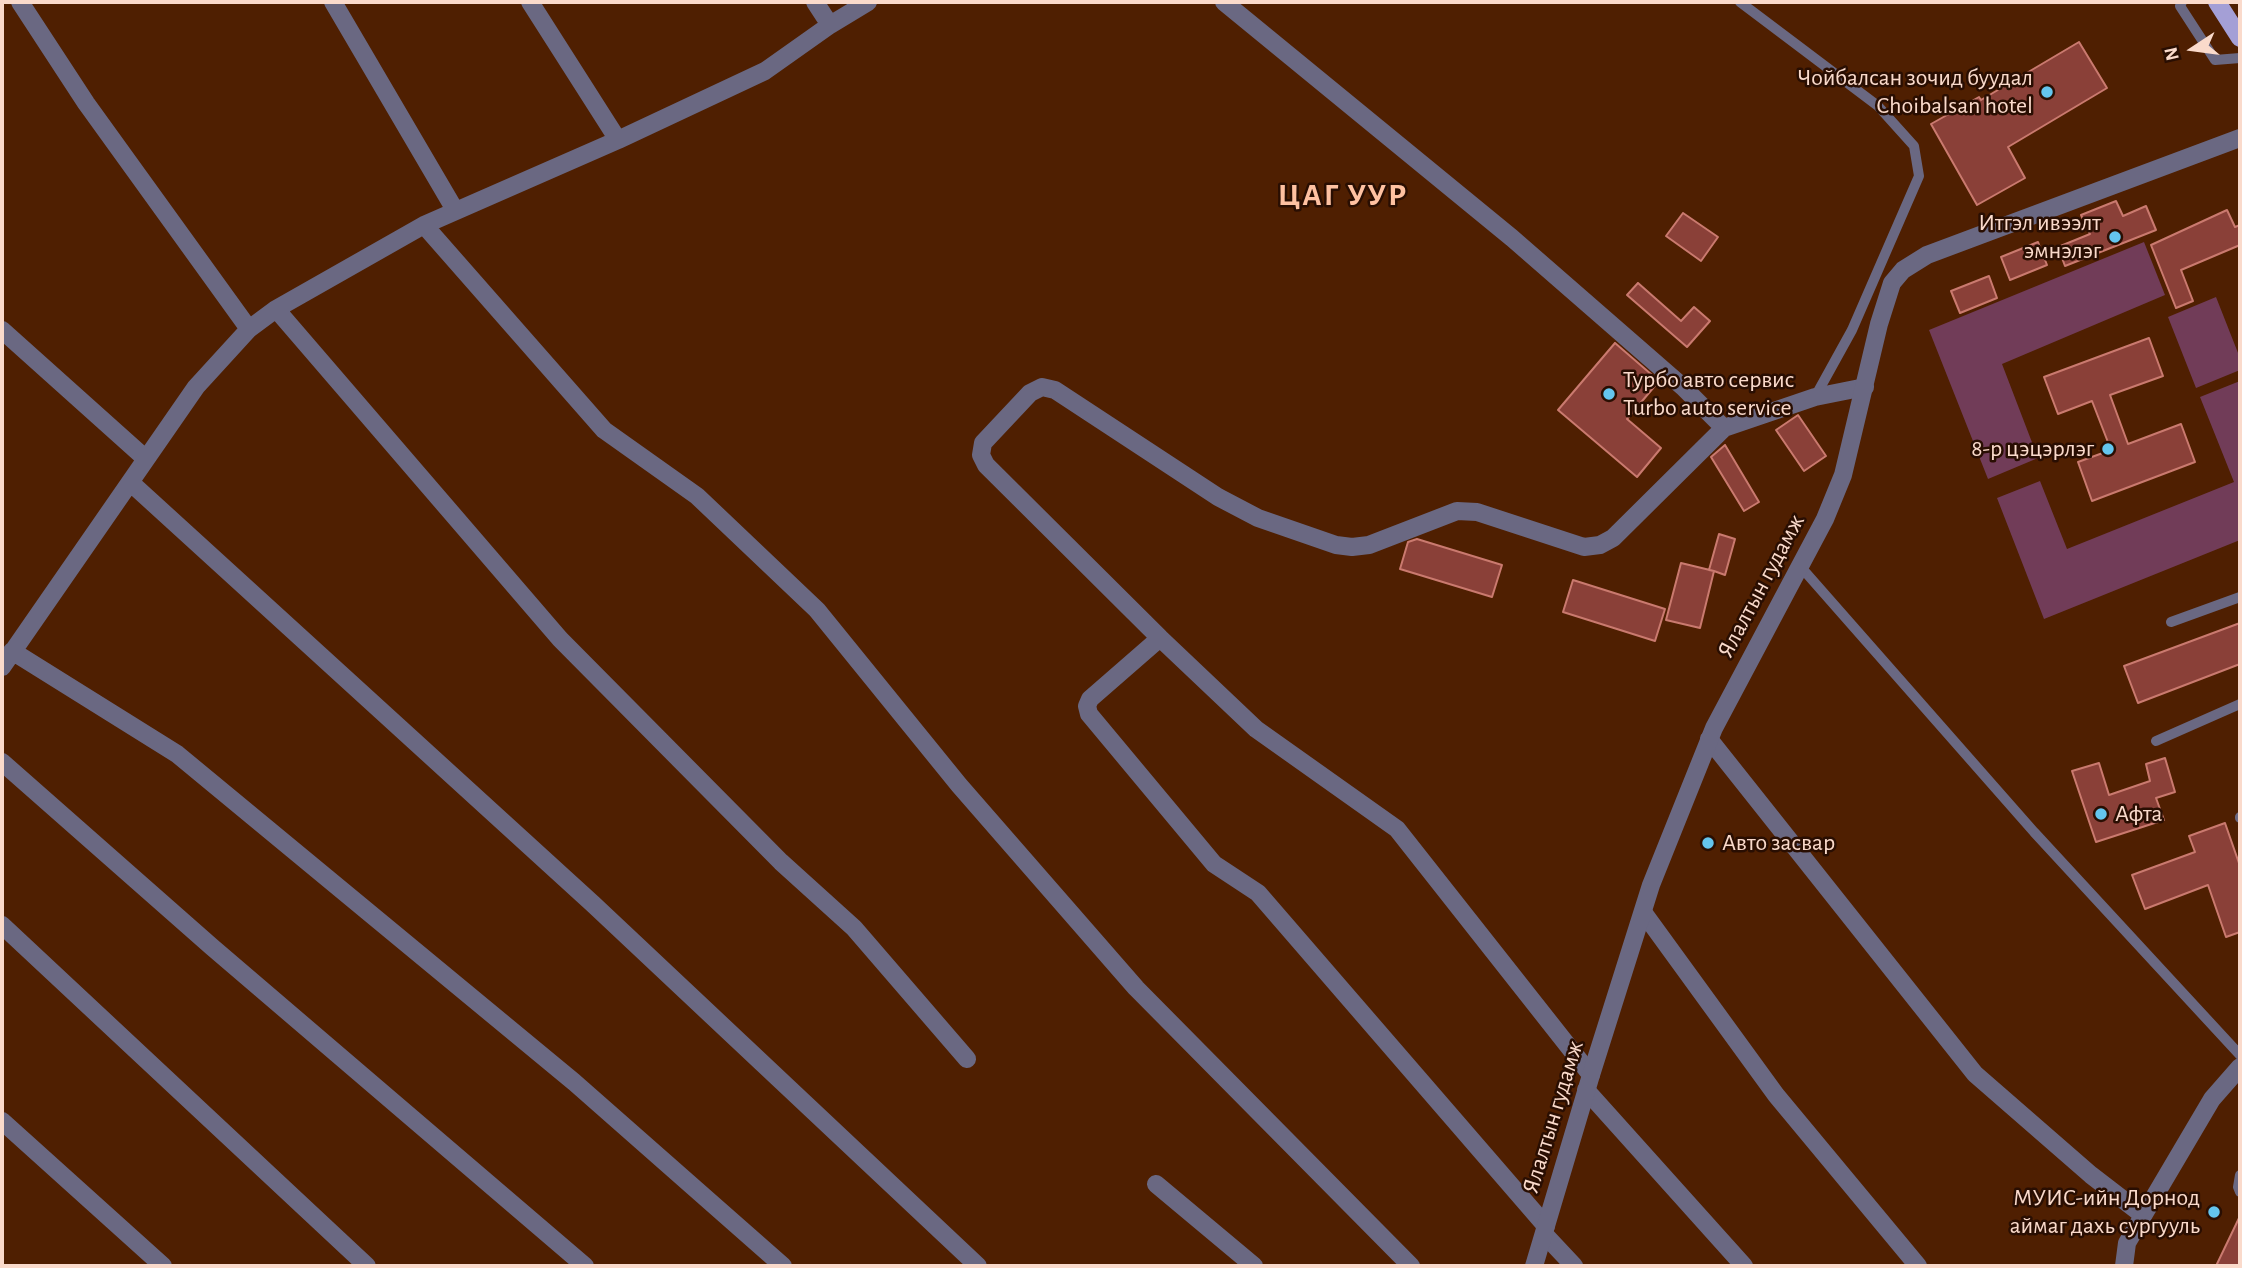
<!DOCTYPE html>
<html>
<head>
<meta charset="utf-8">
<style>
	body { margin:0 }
	#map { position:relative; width:2242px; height:1268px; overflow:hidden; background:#4f1f01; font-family:"Alegreya Sans",sans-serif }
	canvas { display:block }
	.frame { position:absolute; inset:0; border:4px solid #fadacb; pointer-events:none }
	.north { position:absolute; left:2158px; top:14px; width:70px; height:70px; -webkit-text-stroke:5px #290e02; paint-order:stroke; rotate:257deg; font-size:19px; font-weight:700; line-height:28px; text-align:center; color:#fadacb }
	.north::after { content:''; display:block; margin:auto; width:24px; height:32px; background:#fadacb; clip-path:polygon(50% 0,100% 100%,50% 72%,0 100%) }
</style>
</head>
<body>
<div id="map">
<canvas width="2242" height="1268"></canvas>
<div class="frame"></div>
<div class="north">N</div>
</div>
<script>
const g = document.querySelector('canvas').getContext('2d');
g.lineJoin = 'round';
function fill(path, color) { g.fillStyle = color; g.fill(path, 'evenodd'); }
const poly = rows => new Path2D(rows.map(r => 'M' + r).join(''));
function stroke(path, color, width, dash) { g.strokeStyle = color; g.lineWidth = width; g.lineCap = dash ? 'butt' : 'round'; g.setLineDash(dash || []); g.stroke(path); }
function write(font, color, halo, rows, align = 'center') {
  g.font = font + ' "Alegreya Sans",sans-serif'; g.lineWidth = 5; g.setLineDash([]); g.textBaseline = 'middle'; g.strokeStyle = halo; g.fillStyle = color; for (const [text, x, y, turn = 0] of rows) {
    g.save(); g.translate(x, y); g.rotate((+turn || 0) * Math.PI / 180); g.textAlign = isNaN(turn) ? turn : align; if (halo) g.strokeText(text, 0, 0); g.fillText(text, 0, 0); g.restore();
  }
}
const green = poly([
	[2144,242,2165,295,2002,364,2038,458,1988,479,1929,330],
	[2216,297,2240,358,2240,370,2196,388,2168,317],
	[2240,381,2240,540,2044,619,1997,498,2040,481,2067,549,2234,482,2200,397]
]);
const building = poly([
	[2079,42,2107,88,2008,147,2025,178,1977,205,1931,124,1979,97,1981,100,2079,42],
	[2116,201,2123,216,2146,206,2156,230,2065,266,2058,247,2090,234,2081,215,2116,201],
	[2227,210,2235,227,2240,225,2240,245,2181,270,2193,301,2176,308,2151,245,2227,210],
	[1683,213,1718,237,1701,261,1666,236,1683,213],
	[2038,242,2047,265,2010,280,2001,257,2038,242],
	[1989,276,1997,298,1960,313,1951,291,1989,276],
	[1638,283,1681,321,1694,307,1710,321,1687,347,1627,295,1638,283],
	[2149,338,2163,376,2110,395,2128,444,2181,424,2195,462,2092,501,2078,462,2111,450,2092,401,2058,414,2044,377,2149,338],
	[1615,343,1659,381,1627,419,1661,448,1637,477,1558,410,1615,343],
	[1798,415,1826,456,1804,471,1776,430,1798,415],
	[1725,445,1759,502,1744,511,1711,457,1725,445],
	[1719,534,1735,539,1725,575,1714,571,1700,628,1666,620,1681,563,1714,571,1709,570,1719,534],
	[1417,539,1502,565,1492,597,1400,569,1408,542,1417,539],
	[1573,580,1665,609,1655,641,1563,612,1573,580],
	[2240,623,2240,664,2138,703,2124,666,2240,623],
	[2165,758,2175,792,2156,798,2164,820,2096,842,2072,771,2099,763,2109,795,2150,781,2146,764,2165,758],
	[2225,823,2240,866,2240,932,2226,937,2208,885,2145,909,2132,875,2195,852,2189,836,2225,823],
	[2240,1216,2240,1266,2216,1266,2240,1216]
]);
const service = poly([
	[1740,2,1878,106,1914,146,1919,176,1852,330,1815,397],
	[2182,2,2180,6,2215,60,2240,58],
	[1800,566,2034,832,2240,1055],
	[2171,622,2240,597],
	[2156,741,2240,704],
	[2240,817,2240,818],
	[2240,1175,2238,1187,2240,1192]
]);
const minor = poly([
	[20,2,86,103,249,329],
	[333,2,455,210],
	[530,2,618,140],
	[815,2,830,25],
	[1224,2,1512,238,1683,387,1724,428,1815,397,1865,387],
	[424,225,604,430,697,496,817,610,959,785,1136,988,1411,1266],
	[276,309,560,639,781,862,854,928,967,1059],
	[2,330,146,459],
	[130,482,593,904,978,1266],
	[1160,638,1090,699,1087,706,1089,714,1214,864,1258,893,1546,1226],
	[12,651,177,754,574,1082,783,1266],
	[2,667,196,387,249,329,276,309,424,225,618,140,765,71,830,25,868,2],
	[1709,739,1975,1074,2091,1175,2143,1215],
	[2,762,212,947,585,1266],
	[1643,912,1776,1095,1918,1266],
	[2,925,367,1266],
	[1591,1075,1397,829,1256,729,1160,638,986,465,981,455,983,443,1030,393,1042,387,1055,390,1218,497,1258,518,1336,545,1352,547,1369,545,1457,511,1477,512,1584,547,1600,545,1613,538,1724,428],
	[1586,1090,1744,1266],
	[2,1121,163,1266],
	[1156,1184,1254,1266],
	[1544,1234,1574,1266]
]);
const tertiary = poly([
	[1534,1266,1591,1075,1651,885,1714,728,1825,519,1843,475,1879,324,1892,283,1903,270,1927,255,2240,138],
	[2124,1266,2127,1243,2212,1099,2240,1067]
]);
const primary = poly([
	[2217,2,2240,38]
]);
const markers = [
	[2047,92,7,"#64c5ee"],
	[2115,237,7,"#64c5ee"],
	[1609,394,7,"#64c5ee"],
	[2108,449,7,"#64c5ee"],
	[2101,814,7,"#64c5ee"],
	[1708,843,7,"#64c5ee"],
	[2214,1212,7,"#64c5ee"]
];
const poiNames = [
	["Чойбалсан зочид буудал",2033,78],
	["Choibalsan hotel",2033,106],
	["Итгэл ивээлт",2101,223],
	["эмнэлэг",2101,251],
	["Турбо авто сервис",1623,380,"left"],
	["Turbo auto service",1623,408,"left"],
	["8-р цэцэрлэг",2094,449],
	["Афта",2115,814,"left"],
	["Авто засвар",1722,843,"left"],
	["МУИС-ийн Дорнод",2200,1198],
	["аймаг дахь сургууль",2200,1226]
];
const streetNames = [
	["Ялалтын гудамж",1761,586,-62],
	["Ялалтын гудамж",1553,1117,-73]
];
const districtNames = [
	["ЦАГ УУР",1343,195]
];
fill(green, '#713c58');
fill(building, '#8a4038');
stroke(building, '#ca7a6f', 2);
stroke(service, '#6a6882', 10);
stroke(minor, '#6a6882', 18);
stroke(tertiary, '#6a6882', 18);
stroke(primary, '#a49fd6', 18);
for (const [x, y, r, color] of markers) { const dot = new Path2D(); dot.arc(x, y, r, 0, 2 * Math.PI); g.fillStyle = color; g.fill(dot); stroke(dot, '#290e02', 2.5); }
write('24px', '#fadacb', '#290e02', poiNames, 'right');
write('24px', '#fadacb', '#290e02', streetNames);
g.letterSpacing = '2px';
write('bold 32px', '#fec1a1', '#290e02', districtNames);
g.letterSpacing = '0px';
</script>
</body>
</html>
